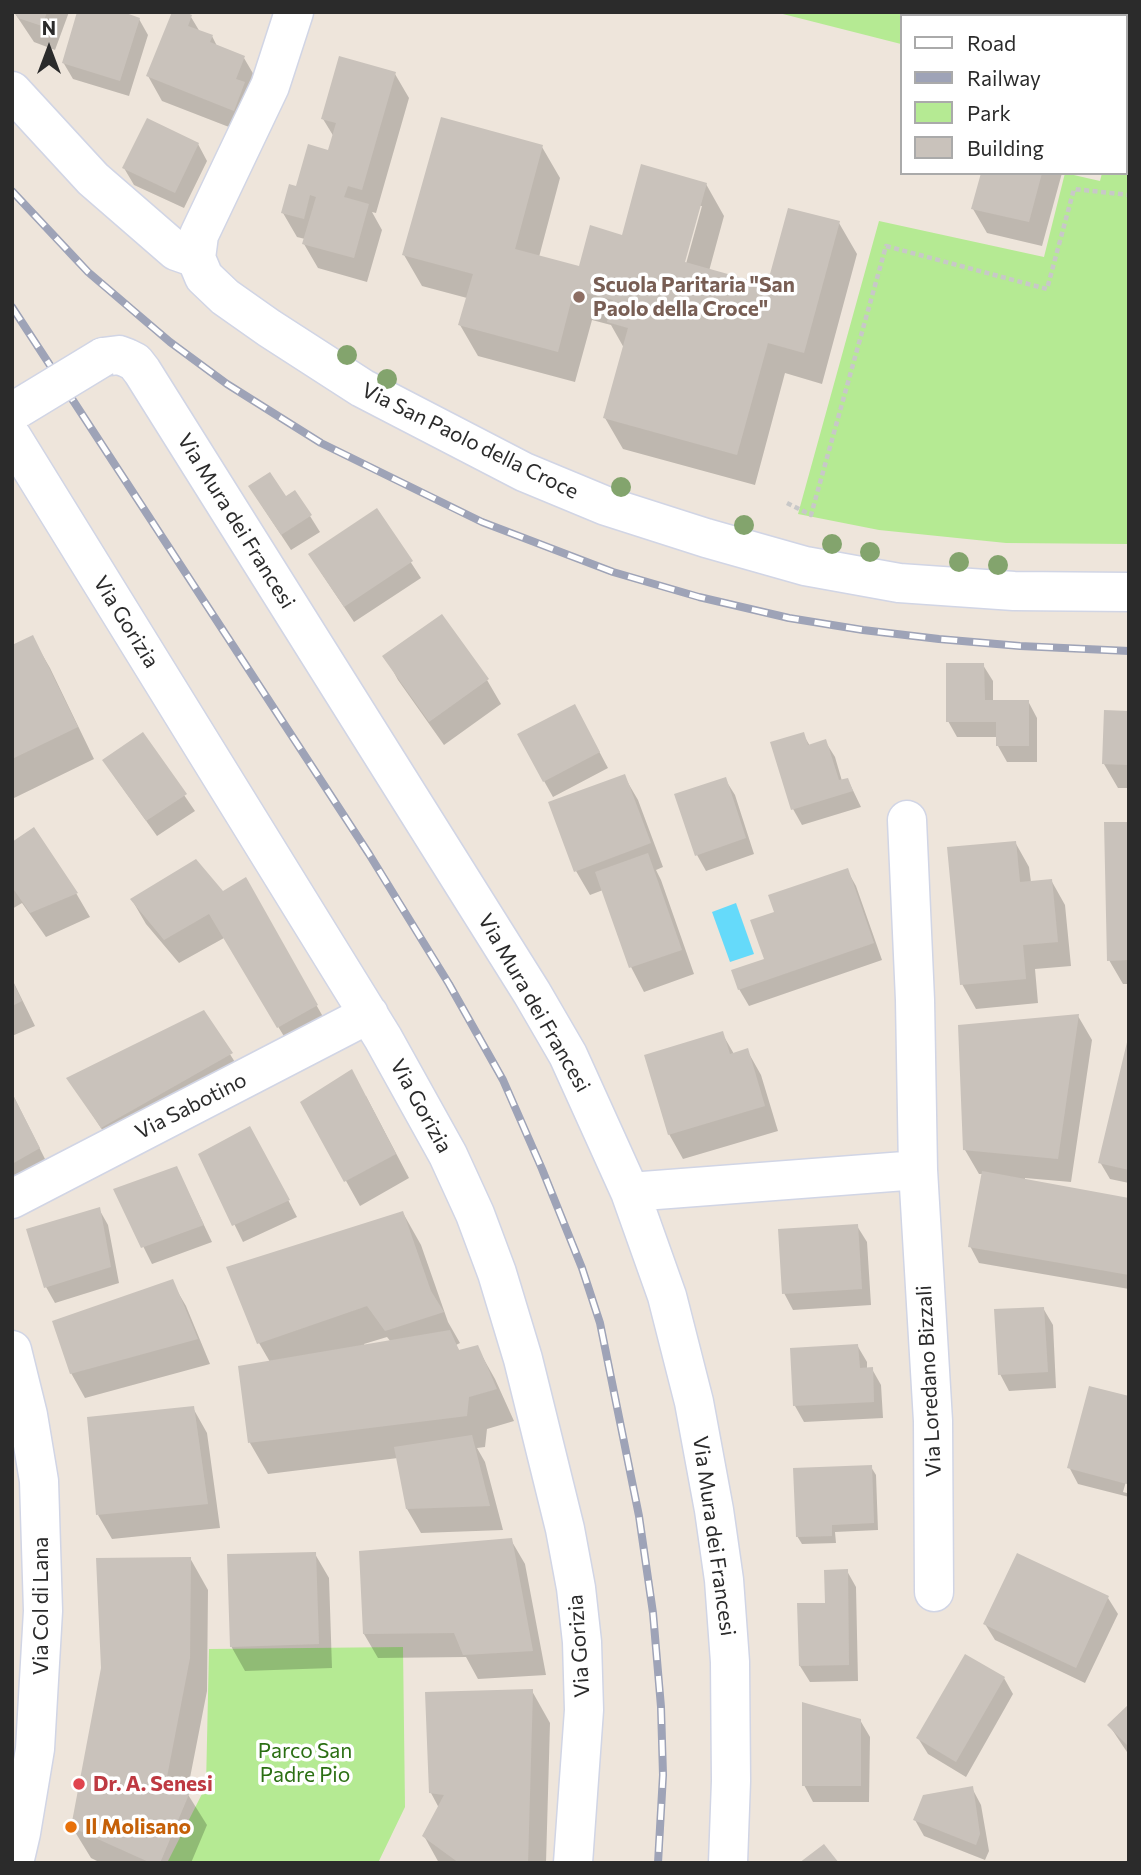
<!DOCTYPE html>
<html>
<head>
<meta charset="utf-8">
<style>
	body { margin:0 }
	#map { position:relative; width:1141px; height:1875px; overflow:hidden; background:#eee5db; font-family:Commissioner,sans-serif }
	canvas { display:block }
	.frame { position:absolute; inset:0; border:14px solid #2b2b2b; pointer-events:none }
	.legend { position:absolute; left:900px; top:14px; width:228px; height:161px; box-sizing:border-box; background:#fff; border:2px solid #aaa; margin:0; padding:9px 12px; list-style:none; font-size:21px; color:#2b2b2b }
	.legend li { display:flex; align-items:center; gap:14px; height:35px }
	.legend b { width:35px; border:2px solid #aaa }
	.north { position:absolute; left:14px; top:14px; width:70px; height:70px; -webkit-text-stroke:5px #fff; paint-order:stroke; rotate:0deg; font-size:19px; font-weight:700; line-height:28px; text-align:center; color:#2b2b2b }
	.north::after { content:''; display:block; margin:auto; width:24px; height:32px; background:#2b2b2b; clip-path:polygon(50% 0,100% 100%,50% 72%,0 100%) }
</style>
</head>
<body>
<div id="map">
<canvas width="1141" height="1875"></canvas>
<div class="frame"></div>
<ul class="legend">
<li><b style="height:9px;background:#fff"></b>Road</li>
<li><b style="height:9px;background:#9ea3b7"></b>Railway</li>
<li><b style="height:19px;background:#b5ea93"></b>Park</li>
<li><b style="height:19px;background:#c9c2bb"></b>Building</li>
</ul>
<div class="north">N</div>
</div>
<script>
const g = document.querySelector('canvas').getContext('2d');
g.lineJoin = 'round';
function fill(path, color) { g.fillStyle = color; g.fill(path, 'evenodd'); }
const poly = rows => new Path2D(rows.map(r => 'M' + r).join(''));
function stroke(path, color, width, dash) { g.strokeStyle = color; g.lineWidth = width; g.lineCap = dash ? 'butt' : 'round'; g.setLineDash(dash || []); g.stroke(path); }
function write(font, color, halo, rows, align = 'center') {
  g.font = font + ' Commissioner,sans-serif'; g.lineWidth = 7; g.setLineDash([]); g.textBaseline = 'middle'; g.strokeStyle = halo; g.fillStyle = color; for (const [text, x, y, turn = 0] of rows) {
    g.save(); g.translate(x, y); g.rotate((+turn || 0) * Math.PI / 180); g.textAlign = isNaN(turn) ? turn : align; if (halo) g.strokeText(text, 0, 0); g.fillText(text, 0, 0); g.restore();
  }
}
const green = poly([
	[775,12,982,12,981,16,901,16,901,44],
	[1125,66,1129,66,1129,544,1006,543,879,530,798,514,879,221,1044,257,1065,173,1100,181,1102,173,1125,173],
	[403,1647,405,1807,378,1863,167,1863,206,1786,209,1649]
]);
const water = poly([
	[736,903,754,954,730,962,712,912]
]);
const shadow = poly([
	[14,12,69,12,55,50,34,42],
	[191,17,200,32,212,36,218,48,244,58,258,82,247,134,162,101,148,76],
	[139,19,148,35,129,96,73,79,63,62],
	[395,74,409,98,376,213,372,212,382,230,367,282,318,268,304,244,305,239,297,237,283,213,297,188,329,152,334,137,323,119],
	[198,144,207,161,184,208,134,185,124,168],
	[542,147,560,178,539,257,580,269,623,237,706,184,724,216,709,271,768,287,839,223,857,254,822,384,785,373,755,485,623,449,605,418,624,348,611,325,592,320,575,382,478,356,460,325,467,298,422,286,404,255],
	[699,206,702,206,684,271,681,270],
	[983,173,1062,173,1042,246,987,233,973,209],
	[286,499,310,516,320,532,291,550,260,503],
	[377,510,421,578,354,622,320,571],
	[442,616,487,680,501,704,444,745,398,680,385,656],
	[32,637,50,668,94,759,12,799,12,647],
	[983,665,993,681,993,702,1028,701,1037,718,1037,762,1007,762,998,746,998,737,957,737,948,721],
	[1129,713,1129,788,1118,788,1104,764],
	[584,723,608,768,553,797,544,781],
	[142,734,195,811,157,836,114,776],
	[803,734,810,746,825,741,835,757,842,781,848,780,861,807,802,825,793,809],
	[624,776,638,800,663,867,656,870,661,880,694,974,644,992,631,967,603,890,590,895,576,871],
	[725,779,735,795,754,854,706,871,697,855],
	[1129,823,1129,984,1123,984,1109,960],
	[1015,842,1029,867,1031,882,1051,880,1065,905,1071,966,1035,969,1038,1003,976,1009,962,984],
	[12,844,76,893,90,917,46,937,22,903,12,909],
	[847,870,856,886,882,960,749,1006,739,989,766,961,776,913],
	[245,880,330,1029,293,1051,224,938,179,963,146,924,132,900,222,894],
	[12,979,35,1026,12,1036],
	[204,1013,245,1078,116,1151,69,1079],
	[1078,1016,1092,1040,1071,1182,1025,1178,1025,1181,1129,1200,1129,1289,979,1263,970,1246,983,1174,979,1174,965,1150],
	[722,1033,734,1054,747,1050,761,1075,778,1131,683,1159,669,1134],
	[1129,1042,1129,1183,1110,1179,1100,1162],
	[12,1093,52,1173,12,1196],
	[366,1096,409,1178,360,1206,302,1102],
	[259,1144,297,1217,243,1242,200,1154],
	[177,1168,212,1242,152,1264,115,1190],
	[99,1209,108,1225,119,1283,55,1303,46,1287],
	[403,1213,421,1245,448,1322,460,1343,456,1345,460,1352,477,1347,495,1379,514,1421,487,1429,485,1447,477,1448,485,1462,503,1530,421,1533,407,1509,398,1458,268,1474,250,1443,240,1367,270,1362,259,1343,229,1268],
	[387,1337,391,1342,365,1346,364,1344],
	[857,1226,867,1242,871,1305,793,1310,784,1293],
	[172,1282,186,1306,210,1364,85,1398,71,1373],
	[1043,1308,1053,1325,1056,1388,1009,1391,1000,1374],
	[857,1345,867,1362,867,1369,872,1369,881,1385,883,1418,804,1422,795,1406,792,1349],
	[1129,1398,1129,1471,1123,1492,1127,1493,1129,1485,1129,1497,1078,1484,1069,1467],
	[193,1408,207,1433,220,1528,112,1539,98,1515],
	[871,1467,876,1475,878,1530,835,1532,836,1543,802,1544,797,1536],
	[511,1540,525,1564,546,1675,478,1679,466,1657,378,1658,364,1634],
	[315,1554,329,1578,332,1668,245,1671,231,1646],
	[1018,1555,1108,1598,1118,1614,1085,1683,995,1640,985,1624],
	[190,1558,208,1590,207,1691,187,1793,207,1825,191,1863,101,1863,91,1858,72,1827],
	[847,1571,856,1587,858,1681,810,1682,800,1666,827,1605],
	[1004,1678,1013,1694,966,1777,928,1754,918,1738],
	[532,1691,550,1723,546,1863,439,1863,424,1836,439,1808,431,1793],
	[1129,1706,1129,1755,1109,1725],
	[860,1720,870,1737,869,1802,813,1802,804,1785],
	[972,1788,981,1805,989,1851,985,1860,924,1836,915,1820]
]);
const building = poly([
	[14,12,47,12,42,26,18,18],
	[77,12,123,12,140,18,120,81,62,63],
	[172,12,185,12,192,15,188,26,213,35,210,42,245,56,236,79,245,82,234,111,146,76],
	[339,56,396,72,362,190,348,186,344,197,369,204,354,258,302,244,316,197,310,195,304,219,281,213,289,184,296,186,308,144,328,150,336,123,321,119],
	[441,117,543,145,515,249,579,266,590,225,622,235,641,164,707,183,685,262,767,285,788,208,840,221,804,353,768,343,737,455,603,418,628,328,607,322,613,300,574,290,558,352,458,325,473,274,402,255],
	[147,118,199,143,175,193,122,168],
	[981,173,1042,173,1029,222,971,209],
	[270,472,286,496,295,490,312,515,281,535,248,486],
	[377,508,413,561,344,607,308,554],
	[442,614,489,679,429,722,382,656],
	[33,635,78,727,12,759,12,645],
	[946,663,984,663,985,700,1029,700,1029,746,996,746,996,722,946,722],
	[575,704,600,752,543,782,517,734],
	[1104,710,1129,711,1129,765,1102,764],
	[143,732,187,794,146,821,102,760],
	[804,732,808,745,826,739,839,780,848,778,853,791,791,810,770,742],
	[625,774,651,843,574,872,548,802],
	[726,777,746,838,695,856,674,794],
	[1104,822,1129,822,1129,960,1107,961],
	[34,827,78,893,30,913,12,887,12,842],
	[1016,841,1020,882,1052,879,1058,942,1023,945,1026,979,960,985,947,847],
	[648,853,682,950,629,968,595,872],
	[196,859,223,891,246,877,318,1005,277,1028,209,914,164,940,130,899],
	[848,868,874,943,738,990,731,970,764,959,750,920,774,912,768,895],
	[12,980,22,1001,12,1006],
	[204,1010,233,1053,101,1128,66,1078],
	[1079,1014,1058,1159,963,1150,958,1025],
	[723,1031,730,1054,748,1048,765,1106,668,1135,644,1055],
	[1128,1038,1129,1039,1129,1170,1098,1163],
	[352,1069,396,1154,344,1182,300,1102],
	[12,1093,40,1148,12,1164],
	[250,1126,290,1200,232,1226,198,1154],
	[177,1166,204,1225,141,1248,113,1189],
	[982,1171,1129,1198,1129,1275,968,1247],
	[100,1207,111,1267,44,1288,26,1229],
	[403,1211,431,1291,444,1312,385,1331,367,1306,257,1344,226,1267],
	[858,1224,862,1289,782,1294,778,1229],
	[173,1279,198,1339,70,1374,52,1321],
	[1044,1307,1048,1372,998,1375,994,1309],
	[450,1330,459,1350,478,1345,497,1389,469,1397,467,1416,248,1443,238,1366],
	[858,1344,860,1368,873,1367,874,1402,793,1406,790,1348],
	[1089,1386,1129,1396,1127,1484,1067,1468],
	[194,1406,208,1504,96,1515,87,1417],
	[472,1435,490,1506,406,1509,394,1447],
	[872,1465,874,1523,832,1525,832,1536,796,1537,793,1468],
	[512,1538,533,1651,463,1655,454,1633,363,1634,359,1551],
	[316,1552,319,1644,230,1647,227,1554],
	[1017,1553,1109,1596,1076,1668,983,1624],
	[191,1557,190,1658,166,1782,190,1792,160,1863,151,1863,71,1827,101,1668,96,1558],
	[848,1569,849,1665,799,1666,797,1603,825,1603,824,1570],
	[965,1654,1005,1677,956,1762,916,1738],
	[533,1689,528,1863,459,1863,422,1836,444,1795,429,1793,425,1692],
	[802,1702,861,1719,861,1786,802,1786],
	[1129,1704,1129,1747,1107,1725],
	[973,1786,980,1834,976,1845,913,1820,923,1795],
	[824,1844,839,1863,799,1863]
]);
const path = poly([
	[1125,66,1129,66],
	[787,503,811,515,886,246,1047,289,1074,189,1129,195]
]);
const minor = poly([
	[294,12,270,86,199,235,196,258,204,277,225,297,269,328,362,388,524,472,606,506,706,538,805,566,899,583,1014,591,1129,592],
	[12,91,93,179,176,251,196,258],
	[103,357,119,355,127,358,135,362,142,371,532,993,568,1055,630,1192,667,1296,694,1402,714,1510,724,1580,730,1662,731,1781,728,1863],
	[12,437,383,1038,448,1155,475,1214,497,1273,523,1359,565,1529,576,1588,582,1642,584,1710,573,1863],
	[918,1170,933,1421,934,1592],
	[630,1192,918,1170,915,1000,907,820],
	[12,1199,369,1014],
	[12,1350,28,1415,39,1481,43,1611,35,1749,21,1833,14,1863]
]);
const rail = poly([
	[12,191,88,272,170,342,227,384,321,443,482,522,613,572,699,597,789,618,863,630,939,639,1020,646,1129,651],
	[12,307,369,854,449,984,503,1080,542,1169,582,1268,600,1323,639,1516,653,1613,661,1707,663,1775,658,1863]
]);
const minorBridge = poly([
	[19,408,103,357]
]);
const trees = [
	[347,355],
	[387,379],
	[621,487],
	[744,525],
	[832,544],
	[870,552],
	[959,562],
	[998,565]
];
const markers = [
	[579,297,7,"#8d6e63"],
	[79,1784,7,"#e0444e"],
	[71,1827,7,"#e8710a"]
];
const educationNames = [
	["Scuola Paritaria \"San",593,285],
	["Paolo della Croce\"",593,309]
];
const streetNames = [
	["Via San Paolo della Croce",470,441,26],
	["Via Mura dei Francesi",236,521,58],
	["Via Gorizia",126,622,58],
	["Via Mura dei Francesi",534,1003,60],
	["Via Sabotino",191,1106,-27],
	["Via Gorizia",421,1106,61],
	["Via Loredano Bizzali",929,1381,-93],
	["Via Mura dei Francesi",714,1536,82],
	["Via Col di Lana",41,1606,-90],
	["Via Gorizia",579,1646,-94]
];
const parkNames = [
	["Parco San",305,1751],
	["Padre Pio",305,1775]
];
const healthNames = [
	["Dr. A. Senesi",93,1784]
];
const foodNames = [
	["Il Molisano",85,1827]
];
fill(green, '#b5ea93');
fill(water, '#65dafa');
fill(shadow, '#0003');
fill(building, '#c9c2bb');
stroke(minor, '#d1d5e5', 41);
stroke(path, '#c8c8c8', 4.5, [5, 3.5]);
stroke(minor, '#fff', 38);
stroke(rail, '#9ea3b7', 8);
stroke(rail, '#fff', 5, [16]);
stroke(minorBridge, '#d1d5e5', 41, []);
stroke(minorBridge, '#fff', 38);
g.fillStyle = '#83a46d';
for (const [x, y] of trees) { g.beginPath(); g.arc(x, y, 10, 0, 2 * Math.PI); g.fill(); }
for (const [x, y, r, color] of markers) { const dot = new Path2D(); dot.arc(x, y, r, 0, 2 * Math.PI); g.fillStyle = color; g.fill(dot); stroke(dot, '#fff', 2.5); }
write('bold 21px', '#785e54', '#fff', educationNames, 'left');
write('21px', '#2b2b2b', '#fff', streetNames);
write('21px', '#2b6f13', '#fff', parkNames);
write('bold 21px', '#be3a42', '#fff', healthNames, 'left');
write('bold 21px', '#c56008', '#fff', foodNames, 'left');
</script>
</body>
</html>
